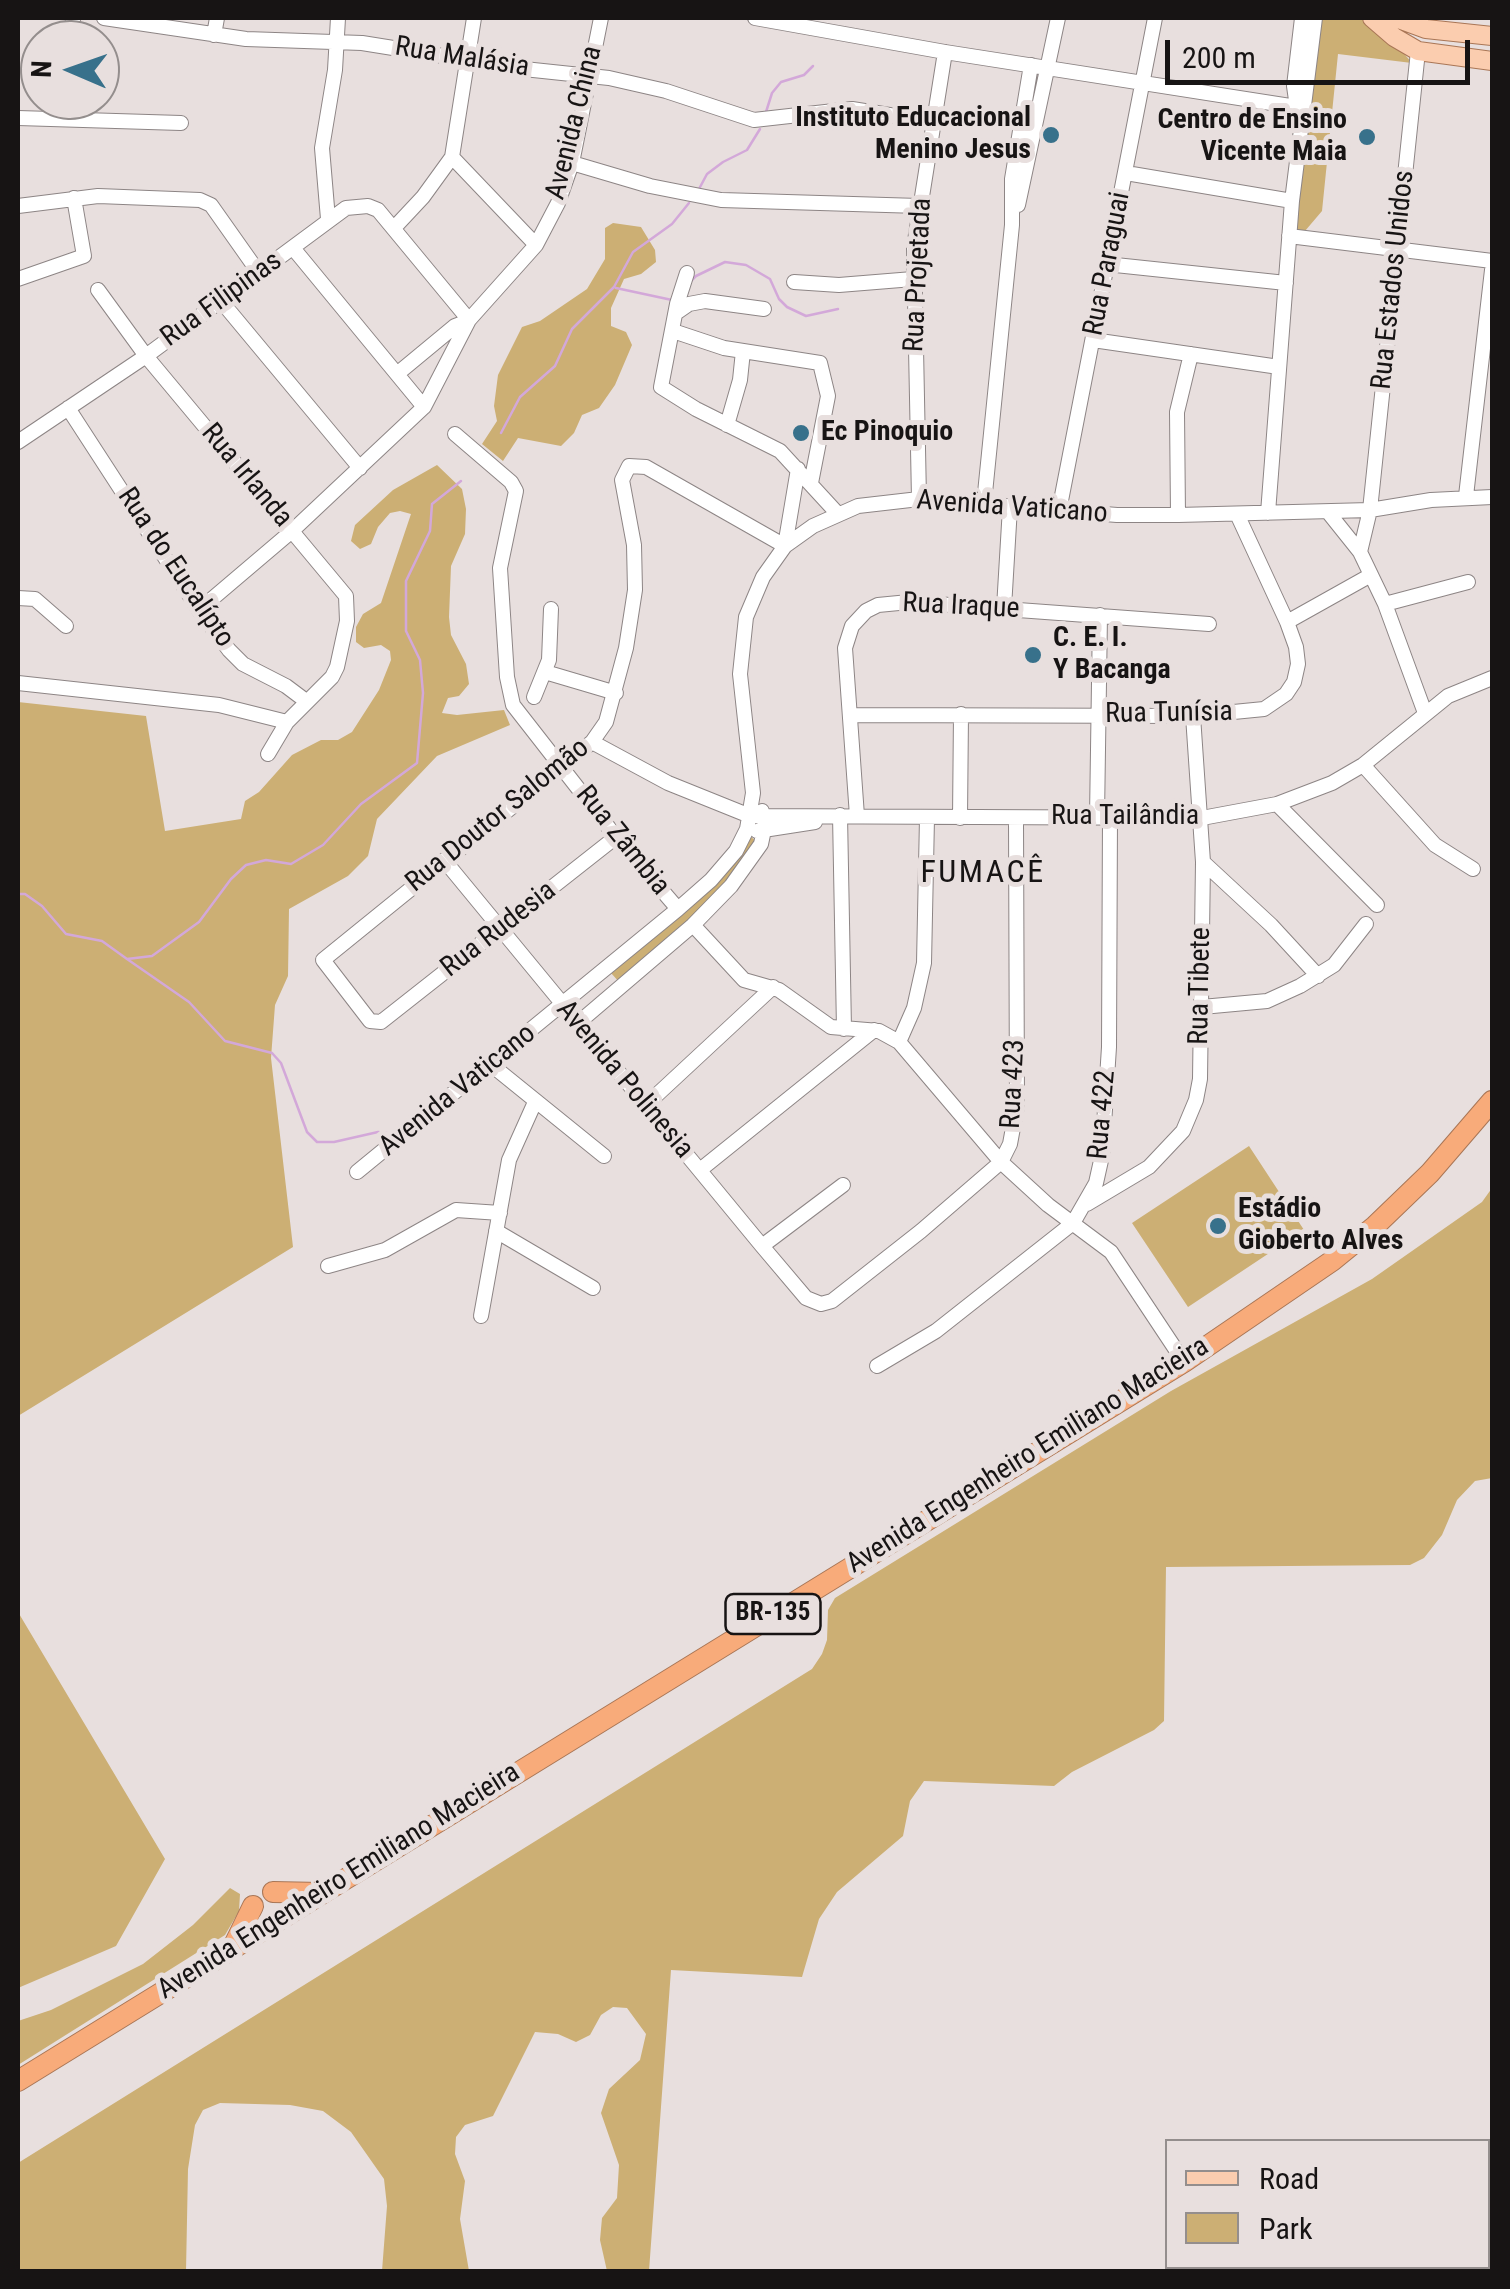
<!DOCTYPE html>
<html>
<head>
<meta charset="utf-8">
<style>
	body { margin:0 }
	#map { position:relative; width:1510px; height:2289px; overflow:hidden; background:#e8dfde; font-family:"Roboto Condensed",sans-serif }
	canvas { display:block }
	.frame { position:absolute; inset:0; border:20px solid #171414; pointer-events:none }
	.legend { position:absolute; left:1165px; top:2139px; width:325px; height:130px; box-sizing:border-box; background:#e8dfde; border:2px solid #948e8d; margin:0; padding:12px 18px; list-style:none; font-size:30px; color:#171414 }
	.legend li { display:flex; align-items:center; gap:20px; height:50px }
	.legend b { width:50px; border:2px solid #948e8d }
	.north { position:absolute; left:20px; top:20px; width:100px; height:100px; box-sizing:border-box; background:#e8dfde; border:2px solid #948e8d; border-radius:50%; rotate:272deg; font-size:28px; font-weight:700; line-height:40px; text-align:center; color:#171414 }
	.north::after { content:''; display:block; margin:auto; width:35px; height:45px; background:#38718b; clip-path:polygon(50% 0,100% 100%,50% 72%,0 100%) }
	.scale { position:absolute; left:1165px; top:40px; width:305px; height:45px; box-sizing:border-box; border:5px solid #171414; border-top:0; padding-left:12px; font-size:30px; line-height:35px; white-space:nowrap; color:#171414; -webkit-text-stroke:8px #e8dfde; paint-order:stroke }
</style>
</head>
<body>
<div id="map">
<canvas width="1510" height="2289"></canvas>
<div class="frame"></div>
<ul class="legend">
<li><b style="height:12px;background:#fbcdaf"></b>Road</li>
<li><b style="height:28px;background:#ccaf74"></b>Park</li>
</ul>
<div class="north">N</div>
<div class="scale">200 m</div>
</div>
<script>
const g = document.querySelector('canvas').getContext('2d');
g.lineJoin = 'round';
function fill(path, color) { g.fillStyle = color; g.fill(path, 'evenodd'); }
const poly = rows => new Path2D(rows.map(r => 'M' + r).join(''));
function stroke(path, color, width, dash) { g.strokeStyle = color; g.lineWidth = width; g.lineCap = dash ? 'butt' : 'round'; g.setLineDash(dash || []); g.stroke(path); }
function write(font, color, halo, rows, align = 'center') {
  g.font = font + ' "Roboto Condensed",sans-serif'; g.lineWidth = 10; g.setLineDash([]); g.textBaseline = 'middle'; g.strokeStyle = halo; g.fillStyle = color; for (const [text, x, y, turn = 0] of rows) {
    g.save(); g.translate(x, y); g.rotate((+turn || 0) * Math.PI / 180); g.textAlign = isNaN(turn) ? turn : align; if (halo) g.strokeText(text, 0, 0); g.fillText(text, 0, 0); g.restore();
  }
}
const green = poly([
	[1319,18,1362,18,1401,50,1412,63,1338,54,1322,211,1305,231,1295,230],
	[613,223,641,227,655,250,656,262,641,274,624,279,611,308,611,326,626,332,632,345,615,385,599,408,582,415,574,433,561,446,518,438,503,461,482,444,497,421,494,406,498,375,522,327,540,321,587,289,605,259,605,228],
	[437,465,462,489,466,509,465,534,451,566,449,617,451,635,466,664,469,684,459,696,448,698,442,713,457,715,504,710,510,725,437,756,377,819,368,856,348,876,289,909,288,976,275,1005,271,1058,293,1247,18,1416,18,702,146,716,165,831,241,819,245,801,259,792,292,755,321,740,338,740,352,732,379,690,391,660,390,651,381,645,364,648,356,642,356,627,363,614,381,603,411,514,400,511,390,513,378,527,371,544,360,549,351,541,355,525,393,490],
	[751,837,756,841,726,885,620,983,611,973],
	[1249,1146,1304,1230,1188,1307,1132,1223],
	[1492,1188,1492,1478,1475,1481,1457,1500,1442,1535,1424,1558,1410,1565,1166,1567,1164,1721,1154,1730,1072,1772,1054,1786,924,1781,910,1801,903,1836,837,1892,819,1919,802,1977,671,1970,649,2271,607,2271,600,2240,602,2218,617,2198,619,2165,601,2113,609,2089,640,2060,646,2034,627,2008,613,2007,601,2015,590,2035,576,2042,558,2034,535,2032,493,2116,465,2125,456,2137,455,2154,465,2181,460,2219,469,2271,382,2271,387,2206,384,2179,351,2132,323,2111,290,2105,220,2103,203,2110,195,2125,188,2169,186,2271,18,2271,18,2163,812,1669,822,1654,827,1640,828,1610,835,1598,1171,1391,1372,1279,1482,1202],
	[18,1612,165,1859,116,1946,18,1988],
	[230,1888,240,1894,239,1911,225,1935,18,2065,18,2021,51,2010,143,1964,193,1925]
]);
const stream = poly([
	[766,112,772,93,781,82,804,75,813,66],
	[699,189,707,174,723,162,747,150,760,129],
	[689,283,696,276,725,262,746,265,770,279,779,299,787,307,806,316,838,309],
	[616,288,672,300],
	[501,433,520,397,555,366,572,329,614,287,633,252,672,224,689,203],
	[18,894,25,894,42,906,66,934,102,941,127,959,152,956,199,922,231,879,246,865,266,860,291,864,323,845,361,804,417,763,423,693,420,660,406,631,406,581,430,531,432,504,461,481],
	[127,959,189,1002,225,1041,272,1053,281,1063,307,1132,317,1142,334,1142,378,1132,394,1134]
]);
const minor = poly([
	[104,18,246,39,362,43,524,69,609,78,666,91,754,120,852,109,933,122],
	[755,18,945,52,1303,108],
	[1302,18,1294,86,1296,100,1303,108],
	[214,35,217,18],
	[72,40,73,18],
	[18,118,181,123],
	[452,157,536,245],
	[572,163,650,186,721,200,919,206],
	[1126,173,1292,201],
	[1018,205,1058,18],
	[18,206,98,196,200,200,211,205,259,273],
	[328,219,322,148,335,70,338,18],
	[394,228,423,197,452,157,474,18],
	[1289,236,1492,261],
	[293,248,424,407],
	[1106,264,1286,283],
	[687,273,677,304,661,387,696,409,780,451,837,513],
	[18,279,84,256,74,198],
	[794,282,839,285,913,279],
	[98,290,146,356,346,596,347,621,337,667,332,677,287,722,268,754],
	[221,301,360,468],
	[676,313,689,304,705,301,764,309],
	[673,331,724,348,820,363,828,396,811,483],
	[1093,340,1279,367],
	[397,374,455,326,468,321],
	[68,408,199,610,229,650,243,664,286,686,306,701],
	[727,425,740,380,743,351],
	[455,434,511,482,516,491,500,568,507,677,513,705,616,837,678,909],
	[18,442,146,356,346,208,368,206,378,210,469,320],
	[1466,496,1492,270],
	[919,499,914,247,945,52],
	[984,503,1012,225,1012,179,1031,65],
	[1059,511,1155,18],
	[1328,512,1360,552,1385,604,1425,713],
	[1268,513,1292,201,1315,18],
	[1178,515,1177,412,1191,354],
	[1360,552,1370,510,1418,51],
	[18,598,35,599,66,626],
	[1385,604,1468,582],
	[1004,608,1010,507],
	[199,610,292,531,424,407,469,320,536,245,558,203,572,163,601,18],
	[1287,622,1371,575],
	[545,672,616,693],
	[18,683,219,705,287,722],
	[534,697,549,660,551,609],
	[851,715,1193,716,1264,709,1286,694,1294,682,1298,664,1296,647,1287,622,1237,514],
	[592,742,668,783,750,816,1202,818,1277,804,1332,783,1363,765,1448,696,1492,678],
	[1363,765,1435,845,1473,869],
	[1277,804,1377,905],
	[840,815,844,1029],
	[857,816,845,648,852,626,866,611,878,605,909,602,1209,624],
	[1097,817,1100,615],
	[960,818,961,714],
	[757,831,815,822],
	[616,837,381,1022,370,1021,323,960,592,742,606,722,626,648,635,590,634,545,622,480,629,466,646,467,785,546,798,469],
	[444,860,762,1246,806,1298,821,1304,832,1301,921,1231,1001,1162,1010,1144,1017,1106,1016,818],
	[1203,862,1271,925,1318,976],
	[693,925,744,980,779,990,831,1027,879,1031,899,1042,1001,1162,1048,1205,1111,1252,1184,1362],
	[1202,1007,1267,1001,1300,986,1334,965,1366,924],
	[577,1024,693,925,731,886,761,844,765,825,762,811],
	[899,1042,914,1008,924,963,927,818],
	[489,1063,604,1156],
	[647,1104,773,987],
	[700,1170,874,1030],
	[357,1172,678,909,711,880,736,851,747,829,753,793,740,674,746,617,763,577,785,546,813,526,858,506,919,499,1117,515,1178,515,1370,510,1431,500,1492,497],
	[1087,1204,1149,1167,1183,1131,1196,1100,1200,1079,1203,862,1193,716],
	[496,1231,593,1288],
	[762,1246,843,1185],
	[328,1266,385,1250,456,1210,500,1213],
	[481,1316,509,1160,535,1102],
	[877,1366,936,1331,1073,1223,1096,1183,1102,1156,1109,1047,1110,817]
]);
const major = poly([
	[1372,18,1394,37,1418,51,1492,61],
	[1396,18,1426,29,1492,36]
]);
const highway = poly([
	[273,1892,321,1893],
	[234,1945,253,1906],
	[18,2081,1184,1362,1332,1261,1375,1226,1430,1173,1492,1101]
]);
const markers = [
	[1051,135,10,"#38718b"],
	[1367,137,10,"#38718b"],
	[801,433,10,"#38718b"],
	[1033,655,10,"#38718b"],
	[1218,1226,10,"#38718b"]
];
const shields = [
	[773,1614,95]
];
const shieldNames = [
	["BR-135",773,1614]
];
const streetNames = [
	["Rua Malásia",462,58,9],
	["Avenida China",575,123,-76],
	["Rua Paraguai",1108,264,-79],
	["Rua Projetada",919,275,-87],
	["Rua Estados Unidos",1394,280,-84],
	["Rua Filipinas",222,300,-36],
	["Rua Irlanda",246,476,50],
	["Avenida Vaticano",1012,508,4],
	["Rua do Eucalípto",175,568,56],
	["Rua Iraque",961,607,3],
	["Rua Tunísia",1169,714,-1],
	["Rua Doutor Salomão",498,816,-39],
	["Rua Tailândia",1125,817],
	["Rua Zâmbia",622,841,51],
	["Rua Rudesia",499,930,-38],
	["Rua Tibete",1201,986,-89],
	["Avenida Polinesia",624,1080,50],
	["Rua 423",1014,1084,-87],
	["Avenida Vaticano",458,1091,-39],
	["Rua 422",1103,1115,-85],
	["Avenida Engenheiro Emiliano Macieira",1028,1456,-32],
	["Avenida Engenheiro Emiliano Macieira",339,1882,-32]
];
const poiNames = [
	["Instituto Educacional",1031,119,"right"],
	["Menino Jesus",1031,151,"right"],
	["Centro de Ensino",1347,121,"right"],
	["Vicente Maia",1347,153,"right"],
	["Ec Pinoquio",821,433],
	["C. E. I.",1053,639],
	["Y Bacanga",1053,671],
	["Estádio",1238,1210],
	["Gioberto Alves",1238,1242]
];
const quarterNames = [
	["FUMACÊ",983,874]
];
fill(green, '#ccaf74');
stroke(stream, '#d3a8d9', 2.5);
stroke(minor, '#8d8585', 16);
stroke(major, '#a97656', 20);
stroke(highway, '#a97656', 22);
stroke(minor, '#fff', 14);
stroke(major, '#fbcdaf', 18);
stroke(highway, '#f8ab7a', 20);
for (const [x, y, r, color] of markers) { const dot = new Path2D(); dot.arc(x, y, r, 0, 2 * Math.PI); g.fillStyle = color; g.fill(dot); stroke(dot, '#e8dfde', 4); }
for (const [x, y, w] of shields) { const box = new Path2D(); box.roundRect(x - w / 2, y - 20, w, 40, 8); g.fillStyle = '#e8dfde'; g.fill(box); stroke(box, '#171414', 2.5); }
write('bold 25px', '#171414', null, shieldNames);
write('28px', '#171414', '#e8dfde', streetNames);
write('bold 28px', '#171414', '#e8dfde', poiNames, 'left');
g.letterSpacing = '2.5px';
write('32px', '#171414', '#e8dfde', quarterNames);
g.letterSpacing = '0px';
</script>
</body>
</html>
